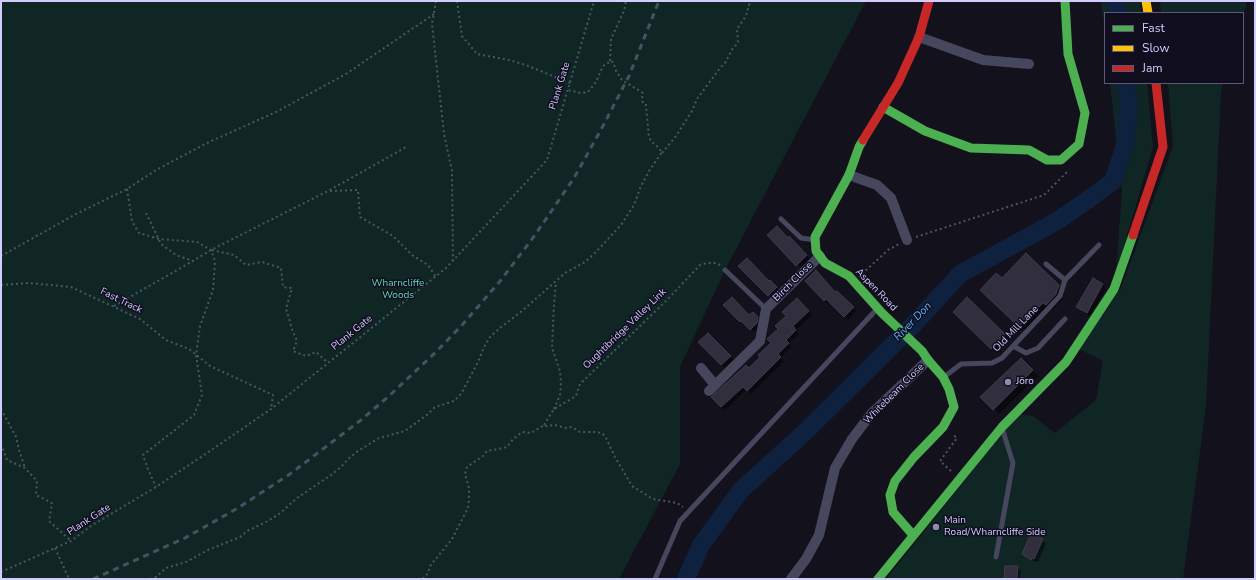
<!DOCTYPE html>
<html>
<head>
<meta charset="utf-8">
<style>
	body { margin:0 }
	#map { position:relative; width:1256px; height:580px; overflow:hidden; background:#13111b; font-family:"Nunito Sans",sans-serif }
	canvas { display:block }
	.frame { position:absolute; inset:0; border:2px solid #d1cdfd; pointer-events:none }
	.legend { position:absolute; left:1104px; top:12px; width:140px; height:72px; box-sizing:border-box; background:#100d1f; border:1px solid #5d5a78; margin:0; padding:5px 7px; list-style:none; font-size:12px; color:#d1cdfd }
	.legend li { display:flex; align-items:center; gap:8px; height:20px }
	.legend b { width:20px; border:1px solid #5d5a78 }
</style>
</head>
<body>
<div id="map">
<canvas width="1256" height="580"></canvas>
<div class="frame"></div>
<ul class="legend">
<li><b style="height:5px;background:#4caf50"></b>Fast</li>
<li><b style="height:5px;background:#ffc107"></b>Slow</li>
<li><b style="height:5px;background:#c62828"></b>Jam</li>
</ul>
</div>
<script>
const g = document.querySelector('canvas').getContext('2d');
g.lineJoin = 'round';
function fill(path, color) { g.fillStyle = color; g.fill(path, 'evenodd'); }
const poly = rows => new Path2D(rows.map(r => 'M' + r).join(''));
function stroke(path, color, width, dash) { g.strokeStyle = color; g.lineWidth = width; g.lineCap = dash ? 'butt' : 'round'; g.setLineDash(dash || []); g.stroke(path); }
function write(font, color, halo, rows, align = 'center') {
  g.font = font + ' "Nunito Sans",sans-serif'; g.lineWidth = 3; g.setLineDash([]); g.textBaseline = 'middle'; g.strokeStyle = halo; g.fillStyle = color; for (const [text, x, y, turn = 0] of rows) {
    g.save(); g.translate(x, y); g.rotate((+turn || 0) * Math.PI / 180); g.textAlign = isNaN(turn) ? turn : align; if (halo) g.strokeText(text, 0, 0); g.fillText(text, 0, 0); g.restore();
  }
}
const green = poly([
	[1,1,866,1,725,270,680,367,680,464,619,579,1,579],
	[1101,1,1140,1,1141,13,1105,13,1105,34],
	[1160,1,1246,1,1246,6,1243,15,1243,13,1161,13],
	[1110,83,1147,83,1153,147,1116,273,1122,190],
	[1168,83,1223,83,1221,93,1206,406,1183,579,886,579,1018,414,1033,416,1055,433,1096,400,1103,361,1079,349,1121,288,1173,146]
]);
const shadow = poly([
	[768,235,788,239,789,238,810,259,801,268],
	[1026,255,1064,292,1062,300,1052,310,1049,307,1025,332,981,289,1002,280],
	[740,266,769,282,770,282,780,291,772,299],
	[1093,280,1103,285,1106,289,1090,316,1077,307],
	[807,281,835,294,837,292,856,311,848,320,830,302,828,304],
	[797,299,812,315,796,330,799,334,788,344,791,347,780,358,784,361,751,394,747,389,725,410,712,397,749,369,762,357,772,343],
	[967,299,1009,340,997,353,954,312],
	[725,305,749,317,753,313,761,321,760,327,754,332,745,323,744,325],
	[708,334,733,360,725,368,699,342],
	[1021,359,1038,376,999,414,982,397],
	[1042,540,1046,543,1038,562,1035,561,1035,562,1027,557],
	[1017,567,1021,570,1020,579,1005,579]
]);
const river = poly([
	[1116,1,1118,13],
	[686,579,701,545,741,490,803,434,915,323,960,274,1057,221,1092,197,1113,181,1124,148,1129,109,1126,83]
]);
const building = poly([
	[777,226,788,238,789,236,807,255,796,266,767,235,777,226],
	[1026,253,1059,285,1056,294,1046,305,1043,303,1019,327,980,290,996,273,1002,278,1026,253],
	[747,258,769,281,770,280,777,287,768,296,738,266,747,258],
	[816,270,835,292,837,291,854,307,844,317,826,299,824,301,805,281,816,270],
	[1093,278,1103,284,1087,313,1076,307,1093,278],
	[732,297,749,315,753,312,758,317,757,323,750,330,741,321,740,322,723,305,732,297],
	[967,297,1005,334,991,349,953,312,967,297],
	[797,298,809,311,793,326,796,330,786,340,789,343,778,354,781,357,747,391,743,387,721,407,711,397,746,365,749,368,760,357,758,355,771,343,767,339,778,329,775,326,786,316,782,312,797,298],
	[708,333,731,356,721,365,698,342,708,333],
	[1021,358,1033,370,993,410,980,397,1021,358],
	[1031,533,1043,539,1034,559,1032,558,1031,560,1022,554,1031,533],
	[1005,566,1018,566,1017,579,1004,579,1005,566]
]);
const path = poly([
	[436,1,432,24,444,134,452,171,453,260],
	[457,1,462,36,477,54,509,60,526,65,570,83],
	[610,61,611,39,624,11,626,1],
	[662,153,676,136,692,111,697,99,720,68,725,63,733,48,736,45,738,42,737,29,746,16,750,1],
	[127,189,132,221,139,233,159,239,197,242,211,250,215,261,213,290,200,326,196,355,202,395,194,415,143,455,147,467,156,487],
	[330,191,358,190,360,217,393,236,412,255,428,265,436,277],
	[146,213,161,244,176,255,193,261,211,250,328,191,408,146],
	[916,237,1044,195,1069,170],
	[212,250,234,255,246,265,262,262,281,268,283,287,292,288,286,309,293,332,297,341,293,351,306,356,316,352,328,363],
	[1,256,76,214,127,189,156,170,207,143,276,112,346,74,434,14],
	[862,274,888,250,899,244],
	[1,285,29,283,71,287,140,319,166,340,189,349,210,366,273,395,271,409],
	[114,306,193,261],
	[1,409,16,437,19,450,25,468],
	[554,409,560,395,561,383,560,371,552,348,554,303,556,283],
	[544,425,554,409,576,396,580,384,668,299,700,265,707,263,716,263,720,265],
	[1,444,7,460,25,468,37,481,36,495,52,503,49,521,71,541],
	[951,471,940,461,957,438,952,434],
	[55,548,69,579],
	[1,572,71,541,91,526,156,487,207,453,271,409,446,268,547,160,594,1],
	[150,579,156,577,166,568,186,562,208,550,240,537,247,531,266,522,278,515,297,498,331,475,342,466,348,459,358,451,379,438,405,431,428,414,435,407,454,401,461,394,467,383,478,362,484,347,490,337,500,328,522,311,565,273,585,262,595,253,621,225,634,205,641,186,649,171,662,152,656,145,653,143,649,138,646,105,643,104,642,99,643,93,622,80,615,69,614,63,611,61,603,66,596,82,588,92,581,93,568,90],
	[423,579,428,573,430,566,452,539,468,508,469,499,469,488,465,474,467,467,483,456,487,451,498,449,507,447,513,439,522,432,531,433,544,425,547,426,555,425,565,428,572,427,580,432,595,432,602,433,606,438,615,457,632,486,653,499,677,503,683,507]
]);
const lane = poly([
	[781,219,801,238,815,240],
	[1046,264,1065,280],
	[725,270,766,309],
	[1013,346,1026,353,1038,348,1065,319],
	[944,377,961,364,992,363,1002,358,1060,296,1065,280,1099,245],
	[996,557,1013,463,1003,431],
	[655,579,680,521,876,310]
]);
const street = poly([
	[919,37,983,60,1029,64],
	[849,175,877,185,891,198,907,240],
	[701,368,715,385],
	[709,391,760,341,766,309,820,256],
	[791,579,806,559,819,535,835,468,852,439,871,414,928,360]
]);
const fast = poly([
	[883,107,925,131,971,148,1029,150,1047,160,1061,160,1079,144,1085,113,1068,54,1065,1],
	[863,140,859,147,849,175,815,237,816,251,825,263,849,276,882,313,922,351,928,360,943,377,949,389,954,407,943,427,914,457,895,481,890,495,893,512,913,535],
	[878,579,1002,427,1066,362,1114,289,1133,235]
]);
const slow = poly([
	[1146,1,1148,13]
]);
const jam = poly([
	[863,140,898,83,919,37,929,1],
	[1133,235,1163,147,1156,83]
]);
const rail = poly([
	[93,579,185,538,238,508,290,474,361,420,389,396,437,351,463,324,501,280,535,235,574,178,603,126,629,76,659,1]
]);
const markers = [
	[1008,382,4,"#8e8bae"],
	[936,527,4,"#8e8bae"]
];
const streetNames = [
	["Plank Gate",560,86,-73],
	["Birch Close",793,282,-45],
	["Aspen Road",876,290,46],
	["Fast Track",121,301,26],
	["Oughtibridge Valley Link",625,329,-44],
	["Old Mill Lane",1016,329,-46],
	["Plank Gate",352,333,-39],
	["Whitebeam Close",894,394,-45],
	["Plank Gate",89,520,-33]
];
const parkNames = [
	["Wharncliffe",398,284],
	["Woods",398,296]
];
const poiNames = [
	["Jöro",1016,382],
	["Main",944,521],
	["Road/Wharncliffe Side",944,533]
];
const waterNames = [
	["River Don",913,322,-46]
];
fill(green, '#102625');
fill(shadow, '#0007');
stroke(river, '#0e213f', 18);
fill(building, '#312f3d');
stroke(building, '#3e3b4e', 1);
stroke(path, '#495762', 2, [2, 3]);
stroke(lane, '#46465c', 5);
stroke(street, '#46465c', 10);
stroke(fast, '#4caf50', 9);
stroke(slow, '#ffc107', 9);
stroke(jam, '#c62828', 9);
stroke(rail, '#405563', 3, [6, 5]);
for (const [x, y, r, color] of markers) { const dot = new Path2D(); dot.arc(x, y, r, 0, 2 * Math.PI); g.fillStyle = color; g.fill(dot); stroke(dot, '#100d1f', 1.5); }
write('10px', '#d1cdfd', '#100d1f', streetNames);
write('10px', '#5cdab7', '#100d1f', parkNames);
write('10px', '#d1cdfd', '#100d1f', poiNames, 'left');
write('italic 11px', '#5eb7fa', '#100d1f', waterNames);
</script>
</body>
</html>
